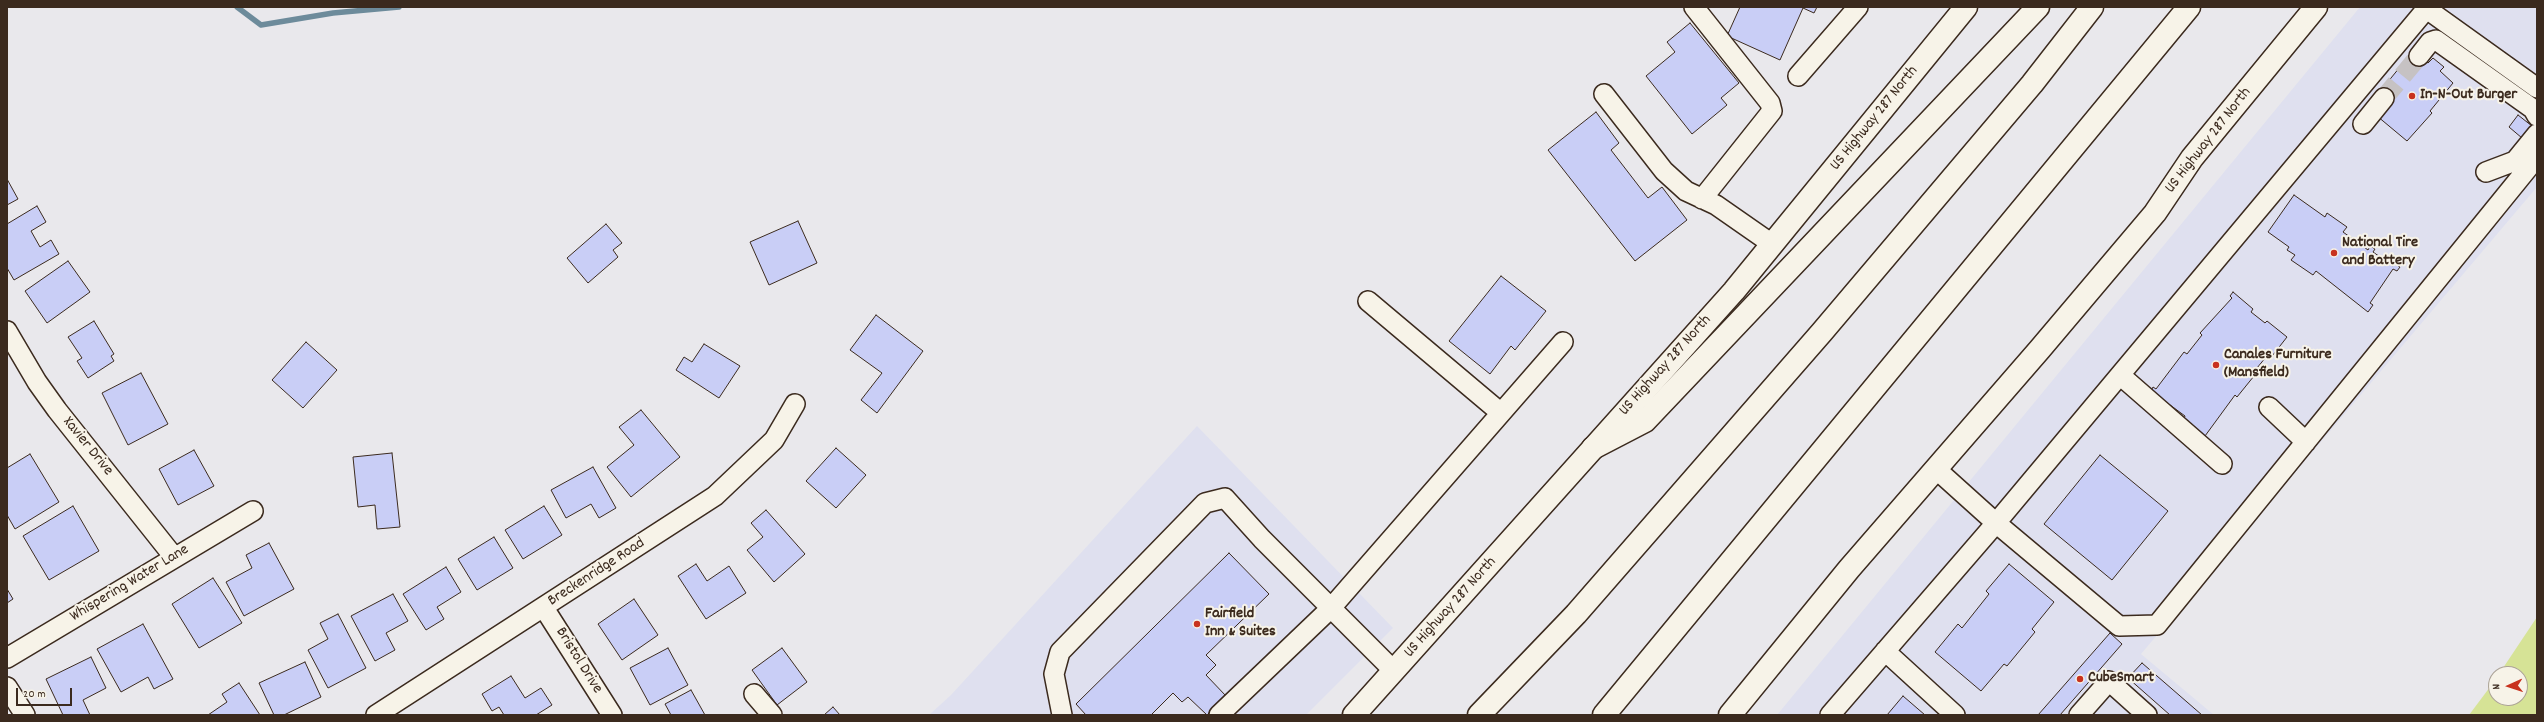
<!DOCTYPE html>
<html>
<head>
<meta charset="utf-8">
<style>
	body { margin:0 }
	#map { position:relative; width:2544px; height:722px; overflow:hidden; background:#e9e8ec; font-family:Dekko,sans-serif }
	canvas { display:block }
	.frame { position:absolute; inset:0; border:8px solid #3b2a1e; pointer-events:none }
	.north { position:absolute; left:2488px; top:666px; width:40px; height:40px; box-sizing:border-box; background:#f7f3e8; border:1px solid #aca397; border-radius:50%; rotate:267deg; font-size:11px; font-weight:700; line-height:16px; text-align:center; color:#3b2a1e }
	.north::after { content:''; display:block; margin:auto; width:14px; height:18px; background:#c8321e; clip-path:polygon(50% 0,100% 100%,50% 72%,0 100%) }
	.scale { position:absolute; left:16px; top:688px; width:56px; height:18px; box-sizing:border-box; border:2px solid #3b2a1e; border-top:0; padding-left:5px; font-size:12px; line-height:14px; white-space:nowrap; color:#3b2a1e; -webkit-text-stroke:3px #f7f3e8; paint-order:stroke }
</style>
</head>
<body>
<div id="map">
<canvas width="2544" height="722"></canvas>
<div class="frame"></div>
<div class="north">N</div>
<div class="scale">20 m</div>
</div>
<script>
const g = document.querySelector('canvas').getContext('2d');
g.lineJoin = 'round';
function fill(path, color) { g.fillStyle = color; g.fill(path, 'evenodd'); }
const poly = rows => new Path2D(rows.map(r => 'M' + r).join(''));
function stroke(path, color, width, dash) { g.strokeStyle = color; g.lineWidth = width; g.lineCap = dash ? 'butt' : 'round'; g.setLineDash(dash || []); g.stroke(path); }
function write(font, color, halo, rows, align = 'center') {
  g.font = font + ' Dekko,sans-serif'; g.lineWidth = 4; g.setLineDash([]); g.textBaseline = 'middle'; g.strokeStyle = halo; g.fillStyle = color; for (const [text, x, y, turn = 0] of rows) {
    g.save(); g.translate(x, y); g.rotate((+turn || 0) * Math.PI / 180); g.textAlign = isNaN(turn) ? turn : align; if (halo) g.strokeText(text, 0, 0); g.fillText(text, 0, 0); g.restore();
  }
}
const built = poly([
	[2360,7,2537,7,2537,187,2141,654,2214,715,1777,715],
	[1197,426,1393,628,1306,715,929,715,951,695]
]);
const green = poly([
	[2537,617,2537,715,2469,715,2496,679,2496,698,2520,698,2520,674,2499,674]
]);
const stream = poly([
	[237,7,261,25,333,13,399,7]
]);
const building = poly([
	[1740,7,1817,7,1814,13,1803,8,1780,60,1727,36,1740,7],
	[1690,23,1739,83,1721,98,1727,105,1692,134,1646,76,1675,52,1667,42,1690,23],
	[2413,51,2428,63,2433,58,2444,67,2440,71,2453,83,2430,111,2432,113,2407,141,2377,116,2378,94,2413,51],
	[1596,112,1619,143,1611,150,1648,198,1662,187,1687,220,1635,261,1548,150,1596,112],
	[2518,115,2532,126,2522,138,2509,127,2518,115],
	[7,179,18,199,7,205,7,179],
	[2294,195,2325,217,2327,213,2347,227,2343,232,2368,250,2370,246,2375,249,2373,252,2393,266,2395,264,2400,267,2397,271,2393,269,2370,303,2373,305,2368,312,2316,271,2313,275,2291,260,2295,255,2287,250,2289,247,2268,232,2294,195],
	[37,206,46,222,31,231,40,247,51,240,59,254,14,280,7,268,7,224,37,206],
	[798,221,817,263,769,285,750,242,798,221],
	[606,224,622,243,613,250,618,257,588,283,567,258,606,224],
	[68,261,90,292,47,323,25,291,68,261],
	[1501,276,1546,311,1515,350,1511,346,1490,374,1449,341,1501,276],
	[2233,292,2253,309,2251,312,2265,323,2267,321,2287,337,2269,360,2266,357,2252,374,2254,376,2237,397,2235,395,2205,436,2184,419,2185,416,2151,391,2153,387,2156,389,2184,352,2187,354,2202,335,2200,333,2232,298,2230,296,2233,292],
	[876,315,923,351,877,413,861,400,882,373,850,350,876,315],
	[94,321,114,354,111,356,114,361,88,378,77,361,82,358,68,337,94,321],
	[306,342,337,370,303,408,272,380,306,342],
	[704,344,740,366,719,398,676,370,684,357,692,362,704,344],
	[141,373,168,424,128,445,102,393,141,373],
	[641,410,680,457,631,497,607,467,634,445,619,427,641,410],
	[836,448,866,475,836,508,806,481,836,448],
	[194,450,214,486,178,505,159,469,194,450],
	[392,453,400,527,377,529,375,505,358,507,353,457,392,453],
	[30,454,59,502,15,529,7,515,7,468,30,454],
	[2100,455,2168,511,2112,580,2044,524,2100,455],
	[593,467,616,508,599,518,591,504,566,518,551,490,593,467],
	[73,506,99,551,49,580,23,536,73,506],
	[544,506,562,535,523,559,505,530,544,506],
	[766,510,805,554,774,582,747,550,763,537,751,523,766,510],
	[494,537,513,568,477,590,458,559,494,537],
	[269,543,294,589,244,616,226,582,252,568,246,555,269,543],
	[1229,553,1269,594,1206,655,1216,665,1206,675,1226,696,1207,715,1188,697,1182,702,1173,693,1151,715,1086,715,1076,704,1229,553],
	[696,564,707,581,729,566,746,593,706,619,678,576,696,564],
	[2009,564,2054,602,2032,629,2035,632,2007,666,2004,664,1981,691,1935,652,1958,624,1962,628,1989,594,1986,591,2009,564],
	[446,567,461,592,437,607,444,619,426,630,403,594,446,567],
	[213,578,242,623,199,648,172,604,213,578],
	[7,589,13,599,7,603,7,589],
	[393,594,408,621,386,633,395,650,375,661,351,616,393,594],
	[634,599,658,635,622,660,598,624,634,599],
	[338,614,366,668,328,688,308,650,328,639,320,623,338,614],
	[143,624,173,679,154,689,148,677,121,692,97,649,143,624],
	[2110,633,2122,644,2060,715,2038,715,2110,633],
	[668,648,688,685,650,705,630,668,668,648],
	[782,648,807,682,777,705,752,670,782,648],
	[91,657,106,688,83,700,90,715,63,715,46,679,91,657],
	[305,662,321,697,284,715,274,715,259,683,305,662],
	[2142,663,2202,715,2170,715,2128,678,2142,663],
	[511,676,525,698,541,688,552,705,536,715,504,715,499,707,492,711,482,694,511,676],
	[239,683,260,715,208,715,227,702,222,694,239,683],
	[691,690,705,715,671,715,665,704,691,690],
	[1903,696,1925,715,1887,715,1903,696],
	[833,707,840,715,824,715,833,707]
]);
const minorTunnel = poly([
	[2384,98,2419,56]
]);
const minor = poly([
	[1694,7,1770,103,1772,111,1702,199],
	[2424,7,2537,88],
	[2419,56,2430,42,2436,40,2533,109,2537,116],
	[1798,76,1858,7],
	[1604,94,1664,171,1686,191,1716,205,1772,244],
	[2363,124,2384,98],
	[2486,172,2515,161,2537,134],
	[1368,301,1501,413],
	[7,331,37,382,57,410,174,557],
	[2120,375,2222,464],
	[2269,407,2306,442],
	[1936,469,1996,523,2428,7],
	[544,608,612,715],
	[1885,651,1955,715],
	[7,658,253,511],
	[7,687,25,715],
	[754,694,772,715],
	[376,715,715,496,774,440,795,404],
	[1062,715,1054,674,1060,652,1205,503,1225,498,1262,539,1394,671],
	[1219,715,1331,608,1563,342],
	[1830,715,1996,523,2119,626,2157,625,2537,157],
	[2079,715,2109,681,2147,715]
]);
const major = poly([
	[1354,715,1734,291,1966,7],
	[1730,715,1849,569,2040,349,2155,213,2192,158,2316,7]
]);
const highway = poly([
	[1593,448,1645,421,2038,7],
	[1479,715,1576,614,1822,332,2032,84,2092,7],
	[1604,715,2189,7]
]);
const markers = [
	[2412,96,4,"#c8321e"],
	[2334,253,4,"#c8321e"],
	[2216,365,4,"#c8321e"],
	[1197,624,4,"#c8321e"],
	[2080,679,4,"#c8321e"]
];
const poiNames = [
	["In-N-Out Burger",2420,96],
	["National Tire",2342,244],
	["and Battery",2342,262],
	["Canales Furniture",2224,356],
	["(Mansfield)",2224,374],
	["Fairfield",1205,615],
	["Inn & Suites",1205,633],
	["CubeSmart",2088,679]
];
const streetNames = [
	["US Highway 287 North",1875,119,-51],
	["US Highway 287 North",2209,141,-52],
	["US Highway 287 North",1666,366,-48],
	["Xavier Drive",87,447,51],
	["Breckenridge Road",597,573,-33],
	["Whispering Water Lane",130,584,-31],
	["US Highway 287 North",1451,608,-48],
	["Bristol Drive",578,661,58]
];
fill(built, '#dfe0ef');
fill(green, '#d6e396');
stroke(stream, '#6d8b9b', 5.5);
fill(building, '#c9cef6');
stroke(building, '#3b2a1e', 1);
stroke(minorTunnel, '#c6c2c3', 19, [19, 10]);
stroke(minor, '#3b2a1e', 22);
stroke(major, '#3b2a1e', 25);
stroke(highway, '#3b2a1e', 25);
stroke(minor, '#f7f3e8', 19);
stroke(major, '#f7f3e8', 22);
stroke(highway, '#f7f3e8', 22);
for (const [x, y, r, color] of markers) { const dot = new Path2D(); dot.arc(x, y, r, 0, 2 * Math.PI); g.fillStyle = color; g.fill(dot); stroke(dot, '#f7f3e8', 1.5); }
write('bold 16px', '#3b2a1e', '#f7f3e8', poiNames, 'left');
write('16px', '#3b2a1e', '#f7f3e8', streetNames);
</script>
</body>
</html>
